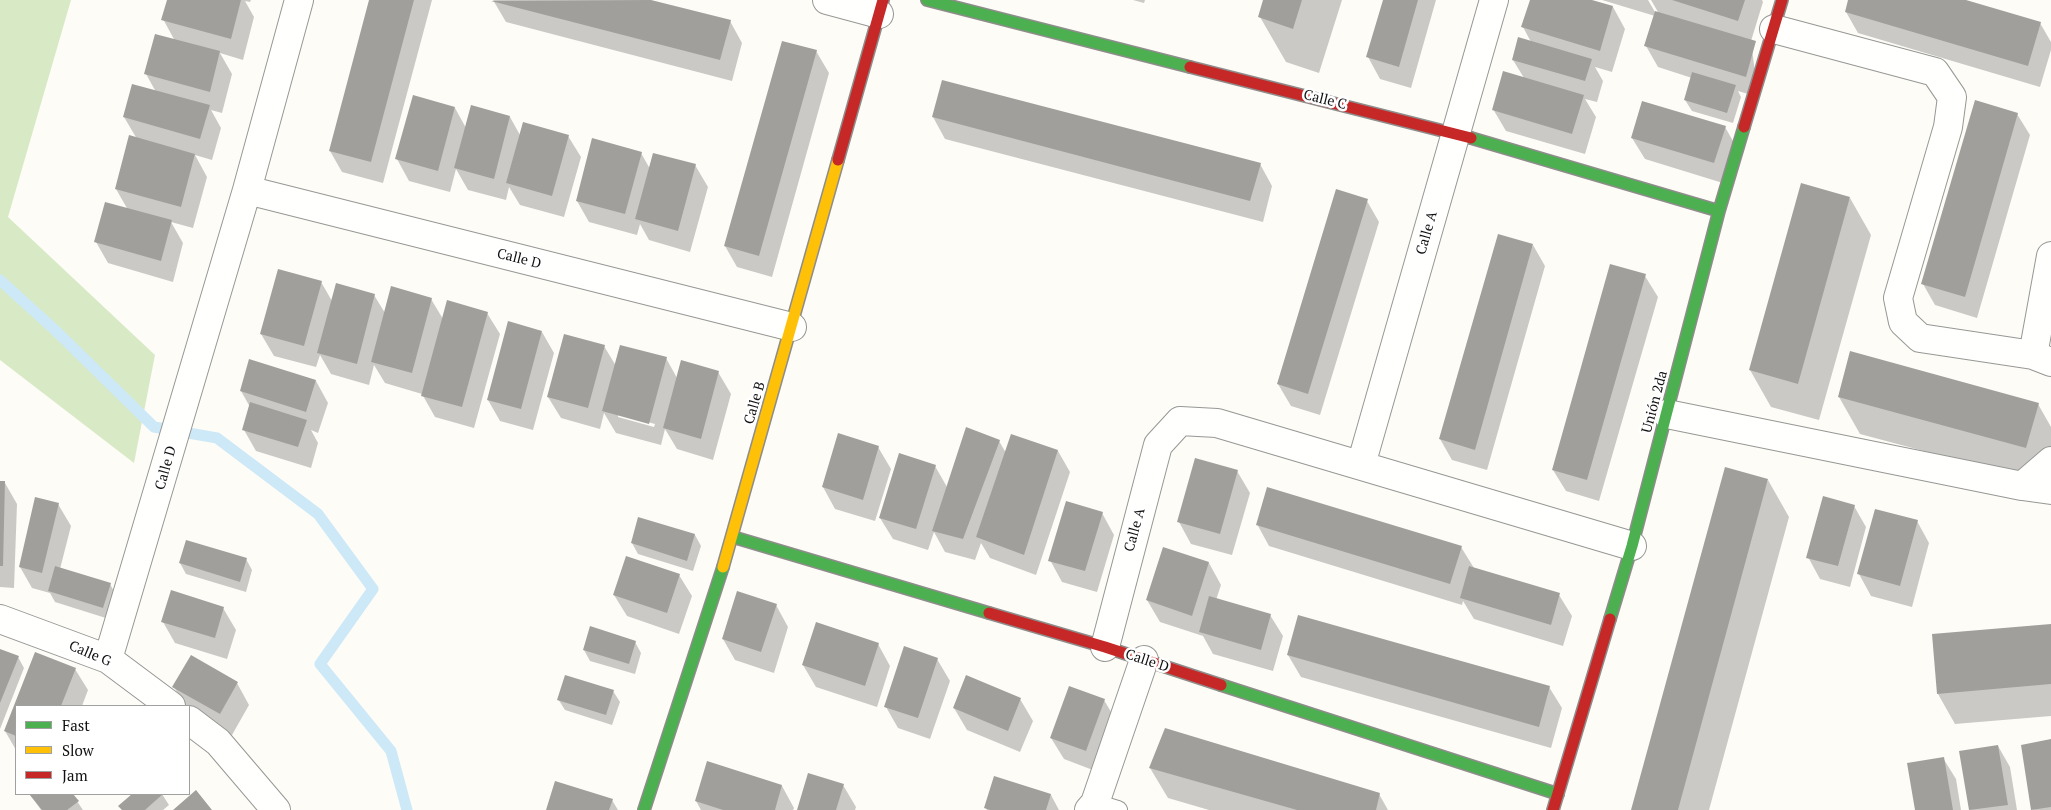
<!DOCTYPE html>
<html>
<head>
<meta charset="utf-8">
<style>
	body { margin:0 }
	#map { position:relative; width:2051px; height:810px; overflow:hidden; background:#fdfcf7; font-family:"PT Serif",serif }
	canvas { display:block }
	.legend { position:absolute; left:15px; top:705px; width:175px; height:90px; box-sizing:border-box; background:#fff; border:1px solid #a0a0a0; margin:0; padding:6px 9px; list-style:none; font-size:15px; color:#111 }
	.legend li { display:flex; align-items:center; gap:10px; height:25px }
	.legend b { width:25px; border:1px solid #a0a0a0 }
</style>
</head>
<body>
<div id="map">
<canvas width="2051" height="810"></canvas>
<ul class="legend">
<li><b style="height:6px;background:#4caf50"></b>Fast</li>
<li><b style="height:6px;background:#ffc107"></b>Slow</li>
<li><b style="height:6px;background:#c62828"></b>Jam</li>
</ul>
</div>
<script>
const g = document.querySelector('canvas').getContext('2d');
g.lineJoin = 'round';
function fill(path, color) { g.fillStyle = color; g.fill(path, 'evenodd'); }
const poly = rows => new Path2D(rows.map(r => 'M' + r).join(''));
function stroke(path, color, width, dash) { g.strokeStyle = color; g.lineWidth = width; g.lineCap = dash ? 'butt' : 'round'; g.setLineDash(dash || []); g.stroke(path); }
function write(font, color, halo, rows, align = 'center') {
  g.font = font + ' "PT Serif",serif'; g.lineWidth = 5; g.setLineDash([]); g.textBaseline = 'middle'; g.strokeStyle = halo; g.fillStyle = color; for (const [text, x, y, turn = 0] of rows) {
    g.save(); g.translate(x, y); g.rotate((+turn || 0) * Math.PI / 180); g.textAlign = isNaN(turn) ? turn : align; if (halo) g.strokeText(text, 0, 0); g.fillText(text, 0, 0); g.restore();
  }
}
const forest = poly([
	[0,0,71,0,8,217,155,355,134,463,0,360]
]);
const shadow = poly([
	[168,0,251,0,250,2,245,1,254,17,243,60,220,53,232,74,222,113,211,110,221,128,212,160,195,155,207,177,193,228,171,222,183,243,173,282,108,263,96,242,128,210,116,189,137,139,124,117,156,92,146,74,175,41,163,19],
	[370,0,432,0,383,183,342,172,330,151],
	[493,0,646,0,730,21,742,43,732,81,506,22],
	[1133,0,1145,0,1144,3],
	[1265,0,1342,0,1319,73,1286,62,1260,17],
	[1384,0,1436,0,1411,88,1380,79,1368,57],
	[1531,0,1588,0,1613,7,1625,29,1612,72,1595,67,1603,81,1597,102,1585,99,1596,117,1585,154,1506,131,1493,109,1524,78,1513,60,1531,42,1523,27],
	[1602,0,1648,0,1655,12,1658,12,1651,0,1762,0,1763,2,1751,41,1758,97,1738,91,1741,97,1733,123,1692,111,1685,100,1692,78,1658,67,1646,46,1655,16],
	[1849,0,1962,0,2040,23,2051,42,2051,50,2040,87,1858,33,1846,12],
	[816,51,829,73,772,277,737,267,725,246],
	[455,108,466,128,510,117,520,135,568,136,581,157,564,217,520,205,509,187,506,200,468,190,456,169,450,192,409,181,397,159],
	[2017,114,2030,135,1977,318,1935,305,1923,284],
	[933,117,1260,164,1272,186,1263,222,945,139],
	[1725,127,1737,148,1726,184,1645,159,1632,138],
	[641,153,650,169,695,165,708,187,690,252,649,240,640,224,637,235,589,222,577,201],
	[1850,198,1871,235,1819,420,1771,407,1750,370],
	[1367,201,1379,222,1320,415,1291,406,1278,384],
	[1533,245,1545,266,1487,470,1452,460,1440,439],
	[1645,276,1658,297,1599,501,1566,491,1553,470],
	[321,282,332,301,374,295,385,313,431,299,443,319,487,313,500,334,474,428,435,417,422,394,385,383,374,365,369,385,331,374,320,355,316,367,274,356,261,334],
	[542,332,554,353,533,430,500,421,488,400],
	[604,346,616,366,666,358,677,378,718,372,731,394,713,460,677,449,665,429,661,445,616,433,604,413,600,429,561,418,548,397],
	[618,414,655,424,654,427,618,417],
	[316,381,328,403,318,433,311,430,318,443,311,468,256,451,244,430,250,407,241,391],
	[1839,397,2038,404,2051,427,2051,471,2047,484,1860,434],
	[999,441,1006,453,1058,451,1070,472,1036,575,990,558,981,543,975,560,945,552,934,532,928,550,893,539,880,518,935,466,947,487],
	[878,447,891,469,875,521,835,509,823,487],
	[1237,471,1250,493,1232,555,1191,544,1179,522],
	[1768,480,1789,517,1709,810,1632,810],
	[0,482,5,483,17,504,14,588,0,587],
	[58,504,71,526,60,569,110,584,116,595,109,619,55,602,50,593,32,588,20,567],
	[1854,506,1866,527,1850,587,1820,579,1808,557],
	[1102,513,1114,535,1097,592,1062,582,1050,560],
	[1917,521,1929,543,1912,607,1871,596,1859,574],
	[1257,524,1461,547,1474,568,1559,595,1572,616,1563,646,1474,619,1463,601,1462,605,1269,546],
	[695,535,701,546,693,571,638,554,632,543],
	[1164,548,1209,563,1221,585,1216,600,1270,615,1283,636,1273,671,1213,654,1203,636,1160,622,1147,600],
	[246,559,252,570,246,592,186,574,180,563],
	[679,575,692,596,679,634,627,616,614,595],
	[776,605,788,627,774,673,735,660,723,639],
	[223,608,236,630,227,659,175,643,163,622],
	[2051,625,2051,716,1955,724,1938,694],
	[635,642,641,653,635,674,590,661,584,650],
	[878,644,890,666,877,707,816,687,803,665],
	[0,650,18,657,24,668,0,729],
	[36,653,75,669,88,690,82,706,16,706,16,750,5,731],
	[1288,655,1549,687,1562,708,1551,748,1301,677],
	[937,659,950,681,930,739,898,728,886,707],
	[237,683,249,705,232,735,189,710,189,706,185,706,174,687],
	[613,691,620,702,612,725,565,710,558,699],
	[1020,699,1033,721,1020,752,967,730,954,708],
	[1104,700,1117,722,1098,772,1064,759,1051,738],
	[2051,741,2051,810,2033,810,2022,746],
	[1998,746,2010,767,2017,810,1970,810,1961,752],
	[1943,758,1956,779,1961,810,1916,810],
	[708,763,782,786,794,808,793,810,701,810,696,801],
	[1150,768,1379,794,1388,810,1209,810,1168,798],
	[843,785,856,807,855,810,798,810],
	[30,794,72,794,83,810,41,810],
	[134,794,162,794,169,805,163,810,122,810,120,806],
	[1051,795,1059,810,987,810,986,808],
	[612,800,618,810,548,810]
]);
const stream = poly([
	[0,280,55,330,154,427,217,438,318,514,373,589,320,664,391,751,407,810]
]);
const building = poly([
	[167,0,241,0,231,39,161,20],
	[369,0,414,0,371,162,329,151],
	[651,0,731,20,720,60,491,1],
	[1263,0,1302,0,1293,29,1258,17],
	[1383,0,1418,0,1399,67,1366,57],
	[1530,0,1592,0,1613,6,1600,51,1521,27],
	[1672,0,1745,0,1738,21],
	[1848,0,1966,0,2041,22,2028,66,1845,12],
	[1655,11,1756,41,1746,77,1644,46],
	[155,34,220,51,210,92,144,74],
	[1518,37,1592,59,1585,81,1512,60],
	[782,41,817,50,759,256,724,246],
	[1503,71,1584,95,1572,134,1492,110],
	[1692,72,1736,85,1727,113,1684,100],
	[942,80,1261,163,1250,201,932,117],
	[132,84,210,105,200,139,123,117],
	[413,95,455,107,438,171,395,159],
	[1975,100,2018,113,1965,297,1921,284],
	[1642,101,1726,126,1714,163,1631,138],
	[471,105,510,116,494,179,454,168],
	[523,122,569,135,552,196,506,183],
	[129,135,195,154,181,207,115,189],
	[592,138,642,152,625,214,576,201],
	[653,153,696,164,678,231,635,219],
	[1801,183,1850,197,1798,384,1749,370],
	[1336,189,1368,199,1308,394,1277,384],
	[105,202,172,220,161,261,94,242],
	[1498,234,1533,244,1475,450,1439,439],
	[1610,264,1646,274,1587,480,1552,470],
	[278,269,322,281,304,346,260,334],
	[336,283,375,294,357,364,317,353],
	[391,286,432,298,412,373,371,362],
	[447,300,488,312,462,407,421,396],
	[508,321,542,331,521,409,487,400],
	[564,334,605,345,588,408,547,397],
	[620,345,667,357,649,424,602,411],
	[1850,351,2039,403,2026,448,1838,397],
	[249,359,316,380,306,412,240,391],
	[681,360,719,371,701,439,663,428],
	[250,402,307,420,298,447,242,430],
	[966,427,1000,440,963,539,932,531],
	[838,433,879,446,863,500,822,487],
	[1011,434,1058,450,1024,555,976,537],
	[899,453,936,465,916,529,879,518],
	[1195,458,1238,470,1220,534,1177,522],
	[1725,467,1768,479,1678,810,1631,810],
	[0,481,5,481,3,566,0,566],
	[1267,487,1462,546,1450,584,1256,525],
	[1823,496,1855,505,1838,566,1806,558],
	[35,497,59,503,42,573,19,567],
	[1066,501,1103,512,1085,571,1048,561],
	[1875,509,1918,520,1900,586,1857,574],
	[638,517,695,534,687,561,631,543],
	[186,540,247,558,240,582,179,563],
	[1163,547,1209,562,1192,616,1146,600],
	[626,556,680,574,667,613,613,595],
	[55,566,111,583,103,608,48,591],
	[1469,566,1560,593,1551,625,1460,598],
	[171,590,224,607,215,638,161,622],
	[737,591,777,604,761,652,722,639],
	[1209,596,1271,614,1261,650,1199,632],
	[1298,615,1550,686,1539,727,1287,655],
	[816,622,879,643,865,686,802,665],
	[2051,624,2051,684,1937,694,1932,634],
	[590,626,636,641,629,664,583,650],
	[904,646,938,658,918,718,884,707],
	[0,649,19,656,0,703],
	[35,652,76,668,61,706,16,706,16,736,4,731],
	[191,655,238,682,220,714,172,687],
	[565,675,614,690,606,715,557,700],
	[966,675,1021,698,1008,731,953,708],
	[1069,686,1105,699,1086,751,1050,738],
	[1165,728,1380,793,1376,810,1297,810,1149,768],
	[2051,739,2051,807,2031,810,2021,745],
	[1998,745,2008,805,1969,810,1959,751],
	[1944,757,1953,810,1915,810,1907,763],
	[707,761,782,785,775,810,723,810,695,801],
	[808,773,844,784,836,810,797,810],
	[994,776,1051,794,1046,810,990,810,984,808],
	[555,781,613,799,609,810,546,810],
	[196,790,212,810,173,810],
	[29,794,73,794,79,801,67,810,42,810],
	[132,794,163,794,145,810,122,810,118,806]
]);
const lane = poly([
	[1095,803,1118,810]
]);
const street = poly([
	[827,0,879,14],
	[1774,29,1935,72,1952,97,1948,127,1898,298,1903,322,1920,338,2033,355,2051,362],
	[247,190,792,327],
	[2033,355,2051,256],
	[1667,414,2022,486,2051,490],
	[1361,465,1494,0],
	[2022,486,2051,461],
	[0,619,108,659,171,706],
	[1105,647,1158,445,1180,421,1217,423,1632,546],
	[108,659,247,190,299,0],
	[189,720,218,742,276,810],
	[1089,810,1095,803,1144,660]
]);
const fast = poly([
	[927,0,1190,67],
	[1471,138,1719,211],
	[733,537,989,613],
	[1610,619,1632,546,1719,211,1744,127],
	[1221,685,1558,794],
	[644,810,723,567]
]);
const slow = poly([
	[723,567,838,160]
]);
const jam = poly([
	[1190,67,1471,138],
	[1744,127,1782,0],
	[838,160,883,0],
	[989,613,1105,647,1221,685],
	[1553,810,1610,619]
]);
const streetNames = [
	["Calle C",1325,100,14],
	["Calle A",1427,233,-74],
	["Calle D",519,259,14],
	["Unión 2da",1655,402,-75],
	["Calle B",755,403,-74],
	["Calle D",166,468,-74],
	["Calle A",1135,530,-75],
	["Calle G",90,654,23],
	["Calle D",1147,661,18]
];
fill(forest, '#d8eac5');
fill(shadow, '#0003');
stroke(stream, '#cde8f7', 11);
fill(building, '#a19f9c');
stroke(lane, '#979795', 20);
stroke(street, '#979795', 30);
stroke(fast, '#8e8d8b', 14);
stroke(slow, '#8e8d8b', 14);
stroke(jam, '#8e8d8b', 14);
stroke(lane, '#fffffe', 18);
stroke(street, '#fffffe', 28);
stroke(fast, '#4caf50', 11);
stroke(slow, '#ffc107', 11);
stroke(jam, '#c62828', 11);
write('14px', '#111', '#fff', streetNames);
</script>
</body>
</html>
